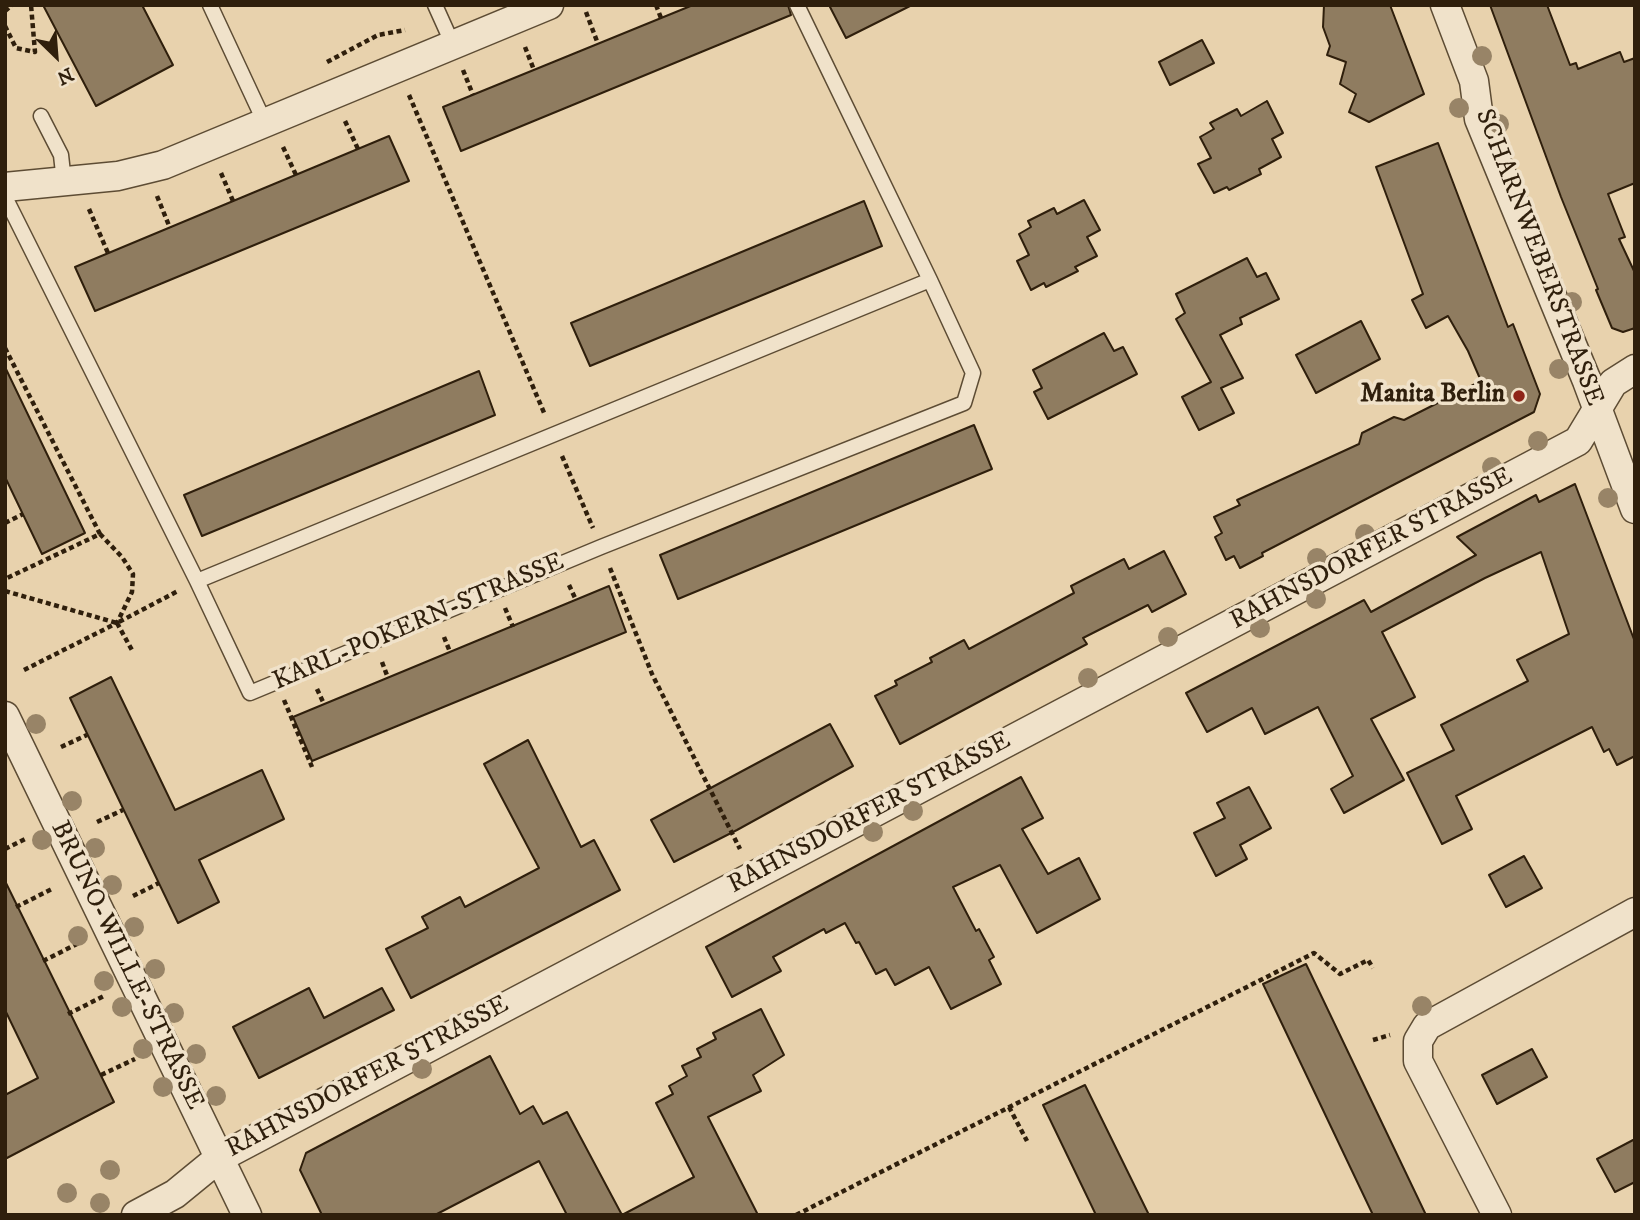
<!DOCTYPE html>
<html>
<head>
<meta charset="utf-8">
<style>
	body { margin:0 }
	#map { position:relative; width:1640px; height:1220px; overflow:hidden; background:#e8d2ad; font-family:"IM FELL DW Pica",serif }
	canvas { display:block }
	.frame { position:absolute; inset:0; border:7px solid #2f1f0c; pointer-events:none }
	.north { position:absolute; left:21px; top:21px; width:70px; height:70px; -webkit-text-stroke:5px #f0e2ca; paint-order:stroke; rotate:155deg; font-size:19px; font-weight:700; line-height:28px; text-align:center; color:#2f1f0c }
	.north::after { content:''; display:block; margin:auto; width:24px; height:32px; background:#2f1f0c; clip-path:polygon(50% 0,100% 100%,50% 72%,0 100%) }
</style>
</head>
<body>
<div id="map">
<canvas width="1640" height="1220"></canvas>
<div class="frame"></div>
<div class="north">N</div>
</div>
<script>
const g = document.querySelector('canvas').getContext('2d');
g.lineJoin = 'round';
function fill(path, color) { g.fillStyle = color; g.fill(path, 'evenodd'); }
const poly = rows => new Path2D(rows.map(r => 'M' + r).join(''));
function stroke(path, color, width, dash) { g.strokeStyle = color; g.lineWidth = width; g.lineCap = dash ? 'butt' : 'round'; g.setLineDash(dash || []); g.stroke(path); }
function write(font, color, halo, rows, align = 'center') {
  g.font = font + ' "IM FELL DW Pica",serif'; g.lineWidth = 7; g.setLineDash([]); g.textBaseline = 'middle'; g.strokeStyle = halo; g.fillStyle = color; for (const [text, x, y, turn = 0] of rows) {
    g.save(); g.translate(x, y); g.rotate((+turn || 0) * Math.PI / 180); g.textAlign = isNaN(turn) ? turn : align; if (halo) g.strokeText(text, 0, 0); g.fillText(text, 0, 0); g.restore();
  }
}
const building = poly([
	[43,5,142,5,173,65,96,106,43,5],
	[693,5,788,5,791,15,461,151,443,107,693,5],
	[829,5,912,5,846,38,829,5],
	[1324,5,1390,5,1424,94,1369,122,1349,112,1356,94,1340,84,1346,62,1327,55,1330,46,1323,27,1324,5],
	[1490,5,1547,5,1570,65,1576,63,1578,69,1620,52,1624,62,1635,58,1635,183,1608,194,1625,237,1619,239,1635,273,1635,328,1623,332,1612,328,1596,290,1598,289,1561,197,1490,5],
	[1202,40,1214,63,1170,85,1159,62,1202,40],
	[1267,101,1283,133,1272,139,1281,157,1259,169,1261,174,1229,190,1227,187,1214,193,1198,164,1211,158,1200,137,1214,129,1210,123,1237,109,1241,116,1267,101],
	[389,136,409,181,95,311,75,267,389,136],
	[1438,143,1508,327,1513,324,1540,394,1534,412,1262,553,1263,556,1240,568,1234,556,1226,560,1215,537,1222,533,1214,517,1240,505,1237,500,1359,444,1362,433,1394,417,1404,420,1481,381,1468,351,1448,316,1426,328,1412,300,1423,294,1376,167,1438,143],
	[1084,200,1100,230,1087,237,1097,256,1075,267,1078,271,1046,287,1044,283,1031,290,1017,261,1029,255,1019,234,1031,227,1028,221,1054,208,1057,214,1084,200],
	[864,201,882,246,590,366,571,323,864,201],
	[1247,258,1257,277,1266,273,1279,299,1240,318,1242,324,1220,335,1243,378,1221,388,1234,413,1199,430,1182,397,1211,382,1176,319,1185,313,1176,294,1247,258],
	[1361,321,1380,359,1316,393,1296,355,1361,321],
	[1104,333,1114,351,1123,347,1137,374,1048,419,1034,392,1042,388,1033,370,1104,333],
	[5,367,85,533,42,554,5,477,5,367],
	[479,371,495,415,202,536,184,495,479,371],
	[974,425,992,469,678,599,660,555,974,425],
	[1575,484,1635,642,1635,756,1617,765,1609,749,1604,752,1592,727,1456,796,1472,829,1442,844,1407,773,1454,750,1441,725,1528,681,1517,660,1569,634,1541,552,1485,578,1382,632,1415,697,1371,719,1404,780,1344,813,1331,789,1353,776,1318,707,1265,734,1252,708,1207,732,1186,693,1364,600,1371,612,1476,555,1457,537,1536,495,1539,502,1575,484],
	[1164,551,1186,594,1152,612,1148,605,1083,638,1087,644,900,744,875,696,897,685,895,681,932,662,930,658,964,640,969,649,1074,593,1071,586,1124,559,1129,569,1164,551],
	[609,586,626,632,312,761,293,717,609,586],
	[111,677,175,810,262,770,284,819,199,860,219,902,178,923,70,698,111,677],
	[830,724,853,766,737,830,674,862,651,820,830,724],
	[528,740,581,847,594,840,620,890,411,998,386,949,428,928,422,917,460,897,465,907,539,868,484,764,528,740],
	[1021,777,1043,818,1022,829,1048,874,1079,858,1100,899,1037,933,1000,865,953,887,976,931,979,929,994,957,989,960,1001,984,951,1009,929,967,895,985,886,969,876,974,859,942,856,943,845,923,826,933,824,929,773,957,781,971,732,997,706,947,1021,777],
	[1249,787,1271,828,1240,845,1247,859,1216,876,1194,833,1225,818,1217,803,1249,787],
	[1524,856,1542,888,1506,907,1489,875,1524,856],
	[5,881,114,1102,5,1159,5,1095,38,1078,5,1010,5,881],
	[1306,964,1426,1215,1373,1215,1263,984,1306,964],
	[309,988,324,1018,382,988,394,1010,259,1078,233,1027,309,988],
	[761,1009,784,1055,753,1075,761,1091,708,1117,758,1215,622,1215,694,1177,656,1103,673,1094,669,1086,687,1076,682,1066,701,1057,697,1049,716,1039,713,1033,761,1009],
	[1532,1049,1547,1077,1497,1104,1482,1075,1532,1049],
	[490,1056,520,1114,533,1106,543,1124,567,1112,622,1215,567,1215,539,1161,435,1215,322,1215,300,1170,306,1153,490,1056],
	[1085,1085,1149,1215,1096,1215,1043,1105,1085,1085],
	[1635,1139,1635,1182,1615,1192,1597,1159,1635,1139]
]);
const path = poly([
	[656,5,661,18],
	[5,11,12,5],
	[586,12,598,44],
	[5,26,16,48,35,52,31,5],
	[525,47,534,70],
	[327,62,378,35,405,30],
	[463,70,473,95],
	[409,95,545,415],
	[345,121,358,149],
	[283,147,296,175],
	[221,173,233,201],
	[157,196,170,228],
	[89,209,108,253],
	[5,348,100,534,5,579],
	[562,456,593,528],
	[5,523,23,514],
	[610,568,652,674,740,849],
	[569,585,576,600],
	[5,591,117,623,178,591],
	[505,608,513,627],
	[117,623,133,652],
	[444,637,450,652],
	[382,662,388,678],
	[24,670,117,623,132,592,133,574,122,557,100,534],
	[317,689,324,704],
	[284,700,312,767],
	[61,747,87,735],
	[97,822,123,810],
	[5,849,27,838],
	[133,896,159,883],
	[16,907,52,889],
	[43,961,79,943],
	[68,1014,104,996],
	[1373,1040,1390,1035],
	[101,1075,135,1059],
	[1009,1107,1027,1141],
	[796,1215,1314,953,1340,974,1368,960,1373,968]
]);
const lane = poly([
	[210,5,265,123],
	[435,5,453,45],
	[41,116,61,155,64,182],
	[5,197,197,581,250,693,601,547,964,403,973,373,930,280,797,5],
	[197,581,930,280]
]);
const street = poly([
	[1445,5,1474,81,1479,119,1587,381,1635,509],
	[5,187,118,176,163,165,549,5],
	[5,716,247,1215],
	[136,1215,175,1194,219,1158,1578,441,1613,383,1635,369],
	[1497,1215,1418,1061,1418,1041,1427,1026,1635,912]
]);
const trees = [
	[1482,56],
	[1459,108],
	[1499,124],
	[1572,302],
	[1559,369],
	[1538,441],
	[1492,467],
	[1608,498],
	[1365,534],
	[1317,558],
	[1316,599],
	[1260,628],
	[1168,637],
	[1088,678],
	[36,724],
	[72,801],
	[913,811],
	[873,832],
	[42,840],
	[95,848],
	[112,885],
	[134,927],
	[78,936],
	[155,969],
	[104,981],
	[1422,1006],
	[122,1007],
	[174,1013],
	[143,1049],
	[196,1054],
	[422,1069],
	[163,1087],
	[216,1096],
	[110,1170],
	[67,1193],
	[100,1203]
];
const markers = [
	[1519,396,7,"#8f2418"]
];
const streetNames = [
	["SCHARNWEBERSTRASSE",1538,258,69],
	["RAHNSDORFER STRASSE",1372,550,-28],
	["KARL-POKERN-STRASSE",419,623,-23],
	["RAHNSDORFER STRASSE",870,814,-28],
	["BRUNO-WILLE-STRASSE",126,966,64],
	["RAHNSDORFER STRASSE",368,1078,-28]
];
const poiNames = [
	["Manita Berlin",1505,396]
];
fill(building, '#8f7c60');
stroke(building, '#2f1f0c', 2);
stroke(lane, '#5d4c34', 17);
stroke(street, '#5d4c34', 31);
stroke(path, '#2f1f0c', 4.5, [5, 3.5]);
stroke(lane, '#f0e2ca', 14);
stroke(street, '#f0e2ca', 28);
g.fillStyle = '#988467';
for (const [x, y] of trees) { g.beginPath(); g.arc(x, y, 10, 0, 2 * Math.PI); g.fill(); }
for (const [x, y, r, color] of markers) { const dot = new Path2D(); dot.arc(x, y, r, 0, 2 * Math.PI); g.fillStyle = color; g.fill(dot); stroke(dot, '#f0e2ca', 2.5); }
write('26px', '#2f1f0c', '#f0e2ca', streetNames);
write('bold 26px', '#2f1f0c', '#f0e2ca', poiNames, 'right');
</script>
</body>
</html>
